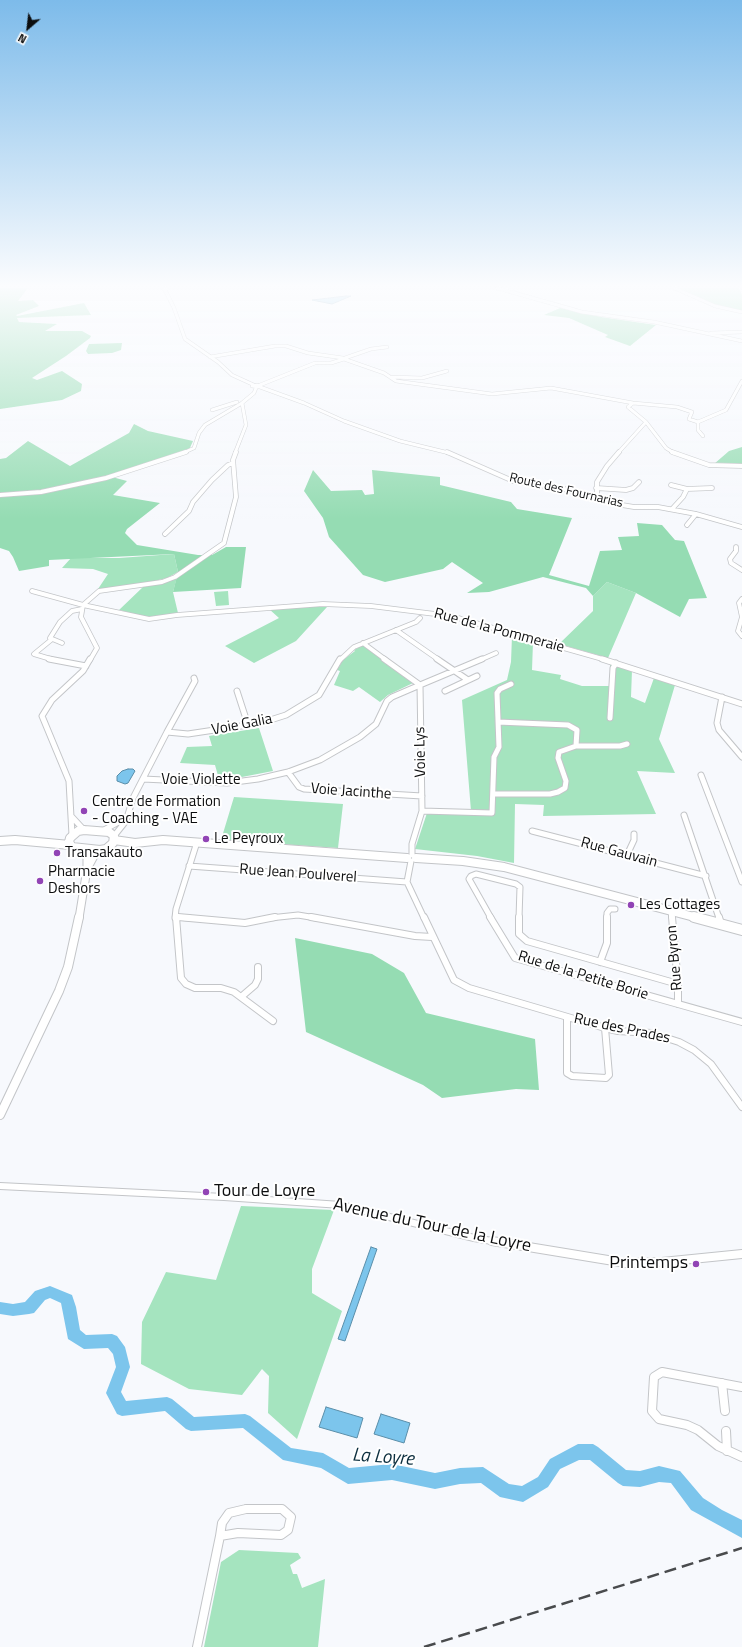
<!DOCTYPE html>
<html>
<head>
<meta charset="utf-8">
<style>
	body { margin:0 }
	#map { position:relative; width:742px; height:1647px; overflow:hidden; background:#f7f9fd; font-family:"Titillium Web",sans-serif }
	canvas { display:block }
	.north { position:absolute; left:8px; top:8px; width:40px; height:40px; -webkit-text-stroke:3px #fff; paint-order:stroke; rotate:208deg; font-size:11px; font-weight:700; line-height:16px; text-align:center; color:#0c0d0e }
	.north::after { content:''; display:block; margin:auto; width:14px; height:18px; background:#0c0d0e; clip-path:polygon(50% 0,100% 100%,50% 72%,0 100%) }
</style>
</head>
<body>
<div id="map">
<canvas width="742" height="1647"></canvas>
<div class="north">N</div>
</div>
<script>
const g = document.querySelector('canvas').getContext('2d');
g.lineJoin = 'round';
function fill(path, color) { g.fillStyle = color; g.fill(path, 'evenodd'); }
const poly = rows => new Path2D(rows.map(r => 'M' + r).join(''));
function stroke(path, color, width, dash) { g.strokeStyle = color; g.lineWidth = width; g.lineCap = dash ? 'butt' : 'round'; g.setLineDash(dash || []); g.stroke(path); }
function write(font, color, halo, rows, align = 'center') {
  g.font = font + ' "Titillium Web",sans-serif'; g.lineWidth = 4; g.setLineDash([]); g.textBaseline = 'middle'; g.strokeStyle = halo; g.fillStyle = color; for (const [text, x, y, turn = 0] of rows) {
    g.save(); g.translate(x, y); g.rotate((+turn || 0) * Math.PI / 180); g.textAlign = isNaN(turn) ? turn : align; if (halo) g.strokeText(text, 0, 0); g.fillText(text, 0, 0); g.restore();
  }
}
const green = poly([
	[676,288,739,288,742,295,742,311,715,305],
	[174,554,178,572,167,578,146,583,98,589,108,574,93,569,62,568,71,558,119,558],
	[177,577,173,592,178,613,147,617,119,610,143,587,168,582],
	[607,582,636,593,608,658,559,644,593,611,593,596],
	[228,591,229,605,216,606,214,592],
	[311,606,327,607,296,641,254,663,225,646,279,618,269,609],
	[512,636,533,642,532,670,561,675,560,679,582,686,610,686,610,664,632,670,631,697,645,703,654,678,675,685,659,739,675,773,637,771,656,814,543,816,544,805,515,804,514,863,477,856,415,849,428,810,471,811,462,700,507,680,511,662],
	[363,645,413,683,388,695,380,702,359,687,353,691,334,685,340,671,337,670,343,660,355,651,354,650],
	[259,728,273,771,242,777,219,779,215,765,180,763,187,747,212,746,209,736],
	[234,797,343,804,338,848,221,840],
	[241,1206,334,1210,312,1269,312,1293,342,1311,297,1439,268,1413,269,1376,262,1369,242,1395,189,1389,141,1364,142,1322,166,1272,216,1280],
	[239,1550,298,1553,301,1558,290,1565,293,1574,297,1574,302,1588,325,1579,318,1647,204,1647,221,1562]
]);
const forest = poly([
	[0,288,28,288,18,301,33,300,39,306,16,315,17,316,84,303,91,315,17,318,19,322,57,324,45,331,82,331,91,336,90,338,66,356,32,378,37,380,62,371,82,384,81,391,62,400,0,409],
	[560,308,601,317,656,325,630,346,605,337,608,335,569,318,544,315],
	[122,343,121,350,112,353,88,354,86,351,89,344],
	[134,424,148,431,193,441,189,450,112,477,127,481,113,495,160,503,127,529,125,533,137,545,198,555,212,555,226,547,246,547,241,588,173,592,178,572,174,554,49,560,49,566,19,571,13,557,9,551,0,548,0,459,6,458,28,441,70,466,129,433],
	[742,447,742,464,714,464,729,451],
	[313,470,331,491,362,490,365,495,374,494,372,470,440,477,440,485,511,502,517,509,572,518,549,575,589,586,600,551,622,550,618,537,639,536,637,523,662,525,675,540,684,541,707,598,689,599,680,617,636,593,607,582,593,596,586,588,543,577,489,592,467,593,483,583,452,562,443,569,385,582,363,575,329,537,323,518,304,491],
	[295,938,372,954,404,973,426,1013,535,1039,539,1090,516,1089,442,1098,423,1085,306,1032]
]);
const water = poly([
	[346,296,351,296,332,304,312,300,346,296],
	[128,769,133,769,135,771,128,783,125,784,117,781,117,776,122,771,128,769],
	[371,1247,377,1249,345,1341,338,1339,371,1247],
	[326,1407,363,1418,357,1438,319,1427,326,1407],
	[381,1414,410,1423,404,1443,374,1434,381,1414]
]);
const river = poly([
	[50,1286,72,1295,76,1307,80,1330,86,1335,112,1334,117,1336,125,1347,130,1367,121,1392,126,1401,167,1397,172,1399,194,1417,245,1414,250,1416,291,1448,323,1453,349,1468,392,1464,435,1473,460,1468,483,1467,509,1484,522,1486,538,1477,550,1459,578,1444,593,1444,598,1447,626,1470,640,1471,659,1466,680,1471,703,1498,722,1510,742,1520,742,1538,691,1510,671,1483,659,1482,640,1487,623,1486,618,1483,590,1460,579,1460,560,1469,548,1487,523,1502,500,1497,481,1483,460,1484,435,1489,392,1480,348,1484,321,1468,283,1460,243,1428,191,1431,186,1429,165,1411,122,1416,117,1414,106,1393,116,1367,113,1354,108,1348,84,1349,68,1339,61,1303,50,1298,45,1300,34,1313,29,1314,13,1316,0,1314,0,1302,13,1304,25,1302,35,1291,50,1286]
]);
const streetFar4 = poly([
	[164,288,174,308,185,339,218,362,232,375,254,385],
	[497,288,582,312,654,322,742,341],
	[674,288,715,306,742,312],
	[711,333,742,332],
	[210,357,275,346,286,346,308,353,343,358],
	[345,358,371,349,387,347],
	[390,377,422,378,447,371],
	[260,385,259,387,252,386,260,385],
	[260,385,315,363,331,363,344,359,384,373,396,381,492,394,551,388,633,403],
	[260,387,304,403,344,421,400,441,449,453],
	[212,410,237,402],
	[698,422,698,430,703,436],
	[183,453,194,448,199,433,205,425,242,403],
	[235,453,246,425,242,403,254,393,256,388],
	[618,453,646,422],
	[674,453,666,448,646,422,628,407,633,403,677,407,692,412,689,419,698,422,726,410,742,381]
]);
const streetFar3 = poly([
	[447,452,513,481,564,489,616,504,634,507,658,507,696,514,742,527],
	[672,452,709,465,742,466],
	[671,485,687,489,712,488],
	[596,488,626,490,633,488,639,482],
	[0,495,41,492,106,478,186,452],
	[597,498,597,482,607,466,619,452],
	[672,509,683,497,687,489],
	[687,525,696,514],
	[165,534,189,511,193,502,212,480,228,465,233,463],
	[736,547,736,551,730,559,731,563,742,570],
	[32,591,83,605,149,619,177,615,323,604,371,606,451,616,606,660],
	[742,599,739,603,742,617,738,631,742,636],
	[396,630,439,660],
	[51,640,34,654,54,660],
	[62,643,50,638,60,622,72,611,82,609],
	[363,643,386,660],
	[90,660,97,648,81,617,83,605,99,591,162,582,175,577,224,543,236,497,233,460,236,452],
	[340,660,354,647,416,622,420,618],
	[480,660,496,653]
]);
const streetFar2 = poly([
	[49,659,86,666],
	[437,659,468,680],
	[602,659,742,704],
	[237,691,248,725],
	[445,691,477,676],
	[722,697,717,723,719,730,742,757],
	[610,718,613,668,616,663],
	[498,722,568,725,577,730,576,746],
	[167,732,195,681,194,678],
	[288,772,299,787,304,789,422,796],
	[701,775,742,882],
	[143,779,227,783,258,779,288,772,320,760,360,737,376,724,387,701,392,697,420,685,384,659],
	[493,794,550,794,558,792,565,788,566,781,558,758,559,752,576,746,620,746,627,744],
	[422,811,492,813,494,757,499,747,497,693,500,689,511,684],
	[684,815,719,918],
	[72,817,84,830],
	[104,830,124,819],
	[532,831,706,876],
	[72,835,69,781,42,716,52,700,83,671,90,659],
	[114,836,126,821,133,798,167,732,188,734,261,723,286,715,319,695,340,659],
	[412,855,412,844,422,811,420,685,482,659],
	[627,855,634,840,634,834],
	[411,861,407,882,424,918],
	[189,866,407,882],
	[671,912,672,918],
	[175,917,190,918],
	[175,918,176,909,197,842],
	[270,918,298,915,316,918],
	[491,918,469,879,471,876,476,874,516,884,520,887,519,918],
	[607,918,607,913,610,909,615,909]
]);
const streetFar1 = poly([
	[176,917,181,978,186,984,195,988,221,988,234,992,273,1021],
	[178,917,245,923,275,917],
	[311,917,415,936,432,937],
	[424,917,454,980,469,988,605,1028,618,1031,651,1033,679,1042,694,1050,711,1064,742,1107],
	[490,917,515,958,742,1022],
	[519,917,519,934,527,941,678,984],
	[672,917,678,984,678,1004],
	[719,917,721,924],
	[600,962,607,943,607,917],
	[241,997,255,985,258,979,258,967],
	[567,1017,567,1073,572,1076,606,1078,609,1075,605,1028],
	[0,1186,224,1197,341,1205,474,1238,498,1242]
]);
const street = poly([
	[492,1241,626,1263,662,1262,742,1254],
	[722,1383,725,1411],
	[742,1387,662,1372,654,1377,652,1411,659,1419,687,1425,698,1430,718,1446,742,1457],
	[726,1431,727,1451],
	[246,1509,282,1509,291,1517,288,1530,281,1535,238,1533,220,1536,222,1523,229,1513,246,1509],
	[197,1647,220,1536]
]);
const secondaryFar1 = poly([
	[88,867,94,856,100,850],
	[79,918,87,869,87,855,83,849]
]);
const secondary = poly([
	[0,1115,59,991,68,967,79,917]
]);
const primaryFar1 = poly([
	[84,830,109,832,114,836,113,843,106,849,100,850,72,847,69,842,70,838,78,831,84,830],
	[114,840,135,843,163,840,407,858],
	[0,841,15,840,70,845],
	[416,858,463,861,504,867,698,918]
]);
const primary = poly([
	[694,917,742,930]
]);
const rail = poly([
	[424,1647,742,1548]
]);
const markers = [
	[84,811,4,"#9144b5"],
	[206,839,4,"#9144b5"],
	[57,853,4,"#9144b5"],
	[40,881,4,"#9144b5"],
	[631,905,4,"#9144b5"],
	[206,1192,4,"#9144b5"],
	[696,1264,4,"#9144b5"]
];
const farStreetnames = [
	["Route des Fournarias",566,491,13]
];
const streetNames = [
	["Rue de la Pommeraie",499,631,15],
	["Voie Galia",242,725,-11],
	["Voie Lys",421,752,-91],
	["Voie Violette",201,780],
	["Voie Jacinthe",351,792,4],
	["Rue Gauvain",619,853,15],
	["Rue Jean Poulverel",298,874,4],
	["Rue Byron",675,958,-95],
	["Rue de la Petite Borie",583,976,17],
	["Rue des Prades",622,1029,12]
];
const poiNames = [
	["Centre de Formation",92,802],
	["- Coaching - VAE",92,819],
	["Le Peyroux",214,839],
	["Transakauto",65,853],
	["Pharmacie",48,872],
	["Deshors",48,889],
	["Les Cottages",639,905]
];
const nearPoinames = [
	["Tour de Loyre",214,1192],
	["Printemps",688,1264,"right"]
];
const nearStreetnames = [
	["Avenue du Tour de la Loyre",432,1226,12]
];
const nearWaternames = [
	["La Loyre",383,1458,4]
];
fill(green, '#a5e4bf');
fill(forest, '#95dcb3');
fill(water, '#7cc5ec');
stroke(water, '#5a8ea9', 1);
fill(river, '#7cc5ec');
stroke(streetFar4, '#c3c5c8', 4);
stroke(streetFar3, '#c3c5c8', 5.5);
stroke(streetFar2, '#c3c5c8', 7);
stroke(streetFar1, '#c3c5c8', 8);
stroke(street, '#c3c5c8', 10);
stroke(secondaryFar1, '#c3c5c8', 9);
stroke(secondary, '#c3c5c8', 10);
stroke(primaryFar1, '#c3c5c8', 10);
stroke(primary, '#c3c5c8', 12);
stroke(streetFar4, '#fff', 3);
stroke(streetFar3, '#fff', 4);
stroke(streetFar2, '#fff', 5);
stroke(streetFar1, '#fff', 6);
stroke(street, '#fff', 8);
stroke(secondaryFar1, '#fff', 7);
stroke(secondary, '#fff', 8);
stroke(primaryFar1, '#fff', 8);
stroke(primary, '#fff', 10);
stroke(rail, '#494b4d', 2.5, [12, 6]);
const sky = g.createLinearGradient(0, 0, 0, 519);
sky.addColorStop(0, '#7dbbea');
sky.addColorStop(0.55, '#fbfcfe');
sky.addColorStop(1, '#fbfcfe00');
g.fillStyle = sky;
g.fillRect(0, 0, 742, 519);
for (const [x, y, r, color] of markers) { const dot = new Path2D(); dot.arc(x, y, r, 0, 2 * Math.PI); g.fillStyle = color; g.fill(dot); stroke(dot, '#fff', 1.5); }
write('13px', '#0c0d0e', '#fff', farStreetnames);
write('15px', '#0c0d0e', '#fff', streetNames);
write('15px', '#0c0d0e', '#fff', poiNames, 'left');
write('18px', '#0c0d0e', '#fff', nearPoinames, 'left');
write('18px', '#0c0d0e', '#fff', nearStreetnames);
write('italic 19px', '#0d2f3f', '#fff', nearWaternames);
</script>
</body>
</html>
